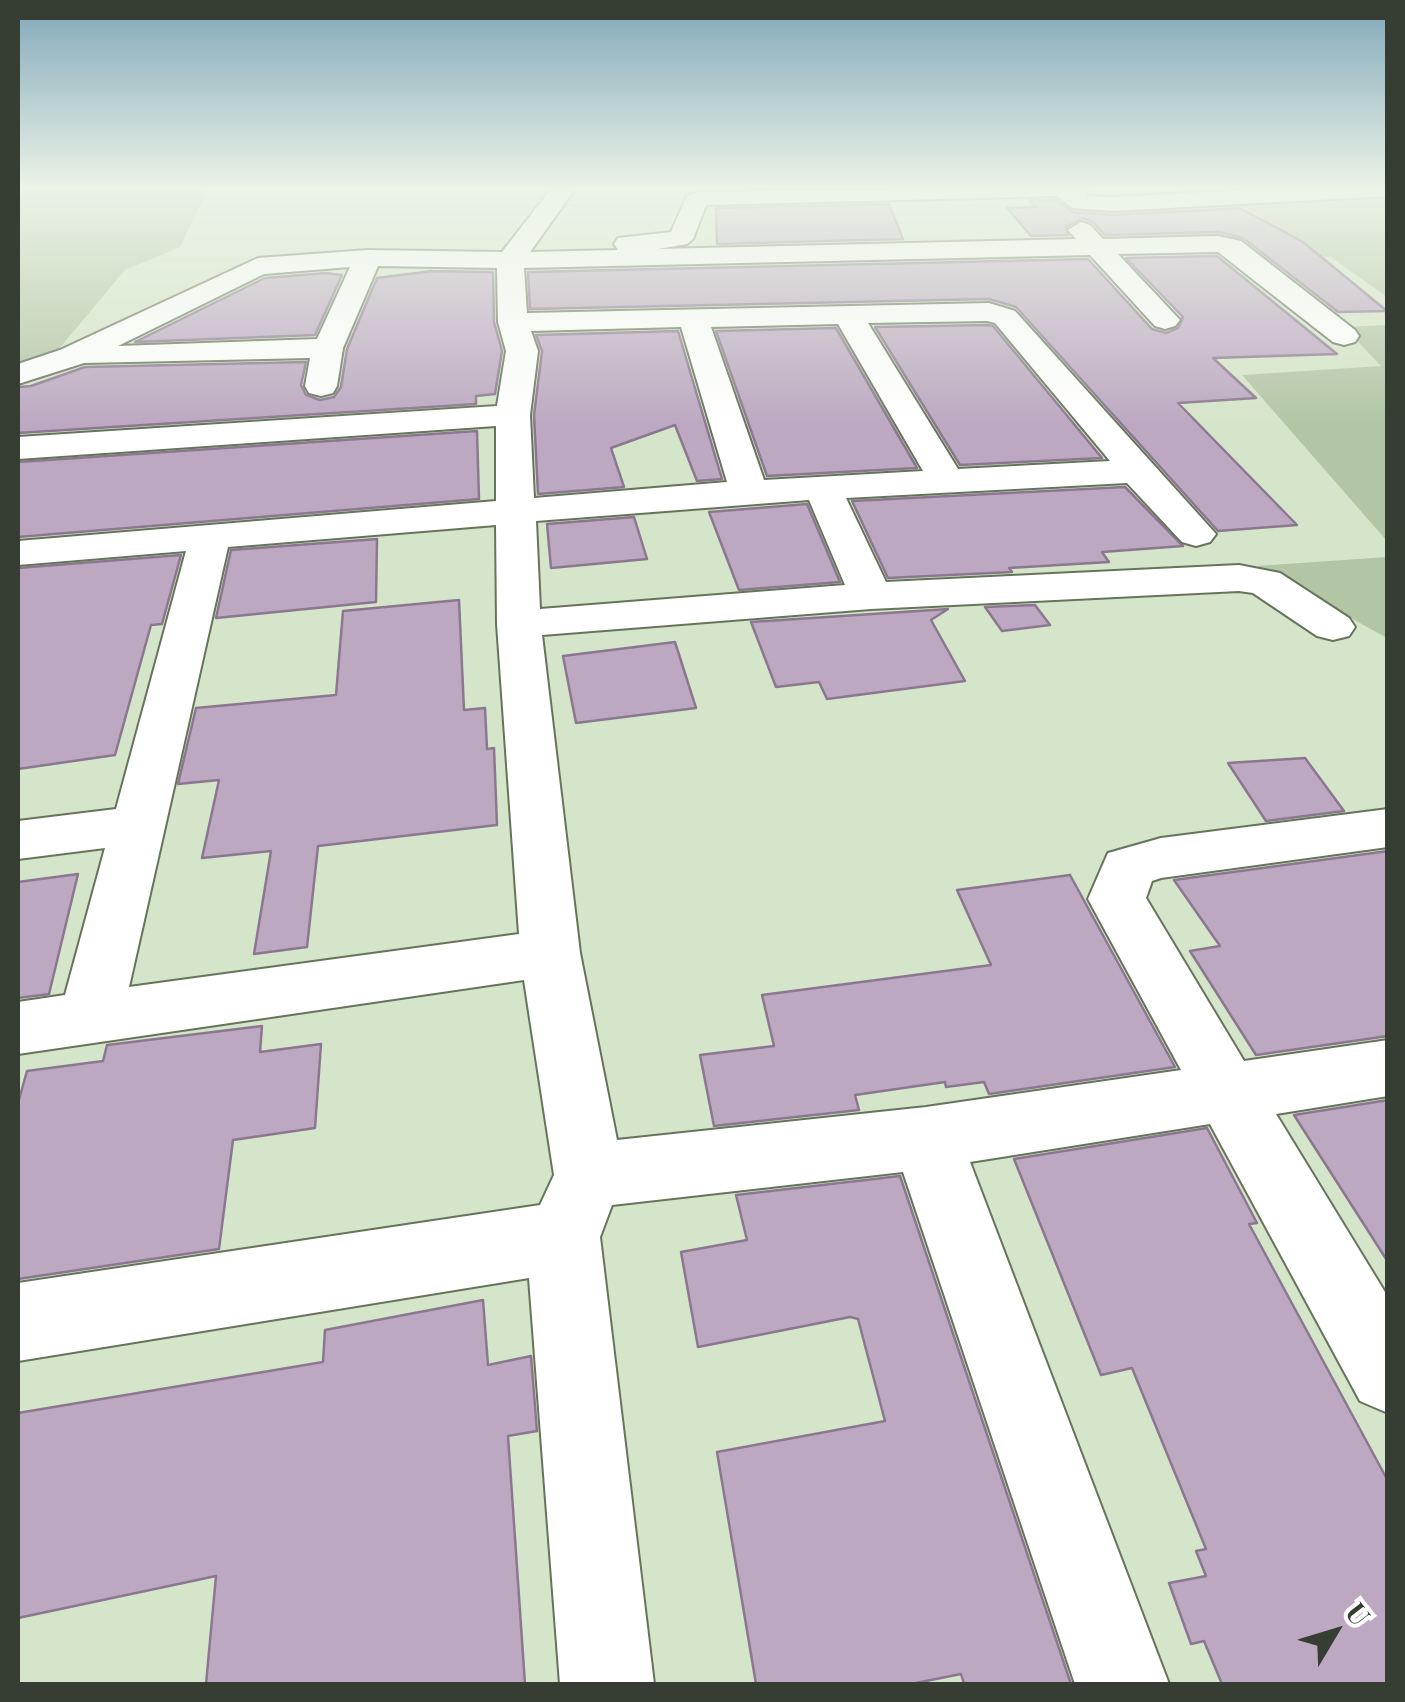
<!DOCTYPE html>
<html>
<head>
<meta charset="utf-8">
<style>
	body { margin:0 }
	#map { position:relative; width:1405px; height:1702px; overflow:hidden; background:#d5e5c9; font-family:"Playfair Display",serif }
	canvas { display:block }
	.frame { position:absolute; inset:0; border:20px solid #363d32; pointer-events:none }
	.north { position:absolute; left:1285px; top:1582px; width:100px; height:100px; -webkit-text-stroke:8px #fff; paint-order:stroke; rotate:52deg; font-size:28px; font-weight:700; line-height:40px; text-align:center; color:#363d32 }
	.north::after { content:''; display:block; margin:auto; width:35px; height:45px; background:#363d32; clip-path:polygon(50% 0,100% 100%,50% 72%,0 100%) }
</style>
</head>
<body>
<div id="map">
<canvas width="1405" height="1702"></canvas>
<div class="frame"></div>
<div class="north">U</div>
</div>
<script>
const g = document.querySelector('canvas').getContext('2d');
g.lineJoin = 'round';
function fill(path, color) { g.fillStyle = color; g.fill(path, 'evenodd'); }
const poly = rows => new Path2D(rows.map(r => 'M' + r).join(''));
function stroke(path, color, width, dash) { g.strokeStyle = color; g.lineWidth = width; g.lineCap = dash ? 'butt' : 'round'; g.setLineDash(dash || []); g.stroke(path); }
const green = poly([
	[18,189,208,189,180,247,125,270,58,350,18,362],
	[1387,190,1387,297,1331,257,1252,260,1229,241,1103,243,1080,207,1164,206,1195,223,1264,219,1232,200],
	[1387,325,1387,541,1242,375,1381,366,1344,327],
	[1387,557,1387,638,1257,566]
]);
const building = poly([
	[1029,200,1056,200,1072,212,1113,215,1240,208,1303,242,1387,311,1338,312,1243,238,1219,232,1105,235,1093,222,1082,218,1066,227,1068,235,1031,236,1007,208,1036,207,1029,200],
	[889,204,903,239,717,244,716,208,889,204],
	[1217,256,1337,354,1213,358,1256,398,1178,403,1297,525,1218,531,1016,307,989,299,530,309,528,272,1088,259,1152,329,1166,333,1178,328,1183,317,1126,258,1217,256],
	[432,271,493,272,494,322,502,351,495,394,476,396,476,404,18,433,18,387,31,386,85,367,306,362,301,385,306,395,320,400,334,397,341,387,347,349,377,278,432,271],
	[326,273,342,275,315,335,135,342,265,278,326,273],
	[987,325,993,326,1102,458,960,465,875,327,987,325],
	[836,328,917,468,767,476,716,331,836,328],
	[678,331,722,479,697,481,675,425,611,448,624,487,538,494,534,415,542,351,536,335,678,331],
	[477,431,479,499,18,537,18,462,477,431],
	[1125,487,1183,546,1102,552,1109,562,1009,568,1012,572,888,578,852,501,1125,487],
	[807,504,840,582,739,590,709,512,807,504],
	[634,517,647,559,551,568,547,524,634,517],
	[377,539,376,602,216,618,231,550,377,539],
	[181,555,162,624,151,625,115,755,18,769,18,568,181,555],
	[459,600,464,710,485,708,487,749,494,748,497,825,318,846,307,947,254,954,271,851,202,858,219,780,178,784,196,708,336,695,343,611,459,600],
	[1035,605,1050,625,1002,631,985,607,1035,605],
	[948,609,931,620,965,681,827,699,819,682,776,687,751,622,948,609],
	[675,642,696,708,576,723,563,656,675,642],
	[1305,758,1344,811,1266,821,1228,763,1305,758],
	[1388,851,1388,1036,1256,1055,1190,951,1220,946,1174,880,1388,851],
	[78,874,49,994,18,998,18,882,78,874],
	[1070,875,1175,1067,989,1094,984,1082,946,1087,945,1082,855,1095,859,1110,714,1126,700,1055,774,1046,762,995,991,965,957,890,1070,875],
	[262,1026,260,1052,321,1044,315,1128,233,1140,219,1249,18,1279,18,1103,27,1071,103,1061,107,1045,262,1026],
	[1388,1100,1388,1262,1294,1115,1388,1100],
	[1207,1128,1257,1223,1249,1224,1388,1481,1388,1684,1222,1684,1204,1641,1191,1644,1169,1583,1206,1576,1196,1551,1206,1549,1132,1368,1101,1375,1014,1159,1207,1128],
	[900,1176,1071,1684,964,1684,961,1674,911,1684,756,1684,717,1452,885,1421,858,1319,850,1317,698,1347,681,1252,747,1240,736,1195,900,1176],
	[483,1300,488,1365,531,1356,537,1431,508,1436,525,1684,206,1684,216,1576,18,1618,18,1413,323,1362,325,1330,483,1300]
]);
const minor = poly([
	[551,189,575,189,530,252,618,250,614,244,618,238,671,232,687,196,701,191,1089,189,1086,196,1113,197,1259,189,1388,189,1388,196,1113,211,1072,208,1057,196,706,205,693,239,687,244,658,249,1076,239,1068,230,1081,222,1090,225,1103,239,1218,236,1241,241,1355,330,1359,336,1355,342,1344,345,1333,342,1218,252,1118,254,1180,320,1175,326,1165,329,1155,326,1090,255,524,268,527,313,989,303,1015,311,1216,534,1210,542,1196,546,1182,542,1127,483,846,498,886,582,1239,565,1280,573,1349,618,1355,627,1349,636,1333,640,1317,636,1253,593,1239,591,871,609,542,635,580,953,617,1140,926,1107,1181,1070,1088,899,1108,853,1161,838,1388,809,1388,847,1161,878,1152,881,1146,898,1244,1061,1388,1040,1388,1096,1276,1114,1388,1297,1388,1413,1360,1401,1210,1124,970,1162,1169,1684,1075,1684,903,1172,612,1205,600,1237,654,1684,560,1684,529,1278,18,1361,18,1283,540,1205,554,1175,524,980,18,1054,18,1002,65,995,105,848,18,859,18,821,116,809,186,551,18,565,18,541,496,501,496,426,18,459,18,437,497,406,506,351,498,322,497,268,378,266,343,348,337,386,333,393,321,396,309,393,305,386,310,358,84,363,18,384,18,364,60,350,258,258,368,250,502,252,551,189],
	[350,267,317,339,118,346,264,274,350,267],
	[987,321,995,323,1110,461,958,469,868,323,987,321],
	[838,324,923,471,764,480,711,327,838,324],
	[681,327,727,482,534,498,530,415,538,351,531,331,681,327],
	[809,500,845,585,540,609,536,521,809,500],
	[496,525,497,624,519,934,129,987,228,547,496,525]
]);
fill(green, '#b2c5a5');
fill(building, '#bca8c1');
stroke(building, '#8b7890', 2.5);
stroke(minor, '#66745c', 4);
fill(minor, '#fff');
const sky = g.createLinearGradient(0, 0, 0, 427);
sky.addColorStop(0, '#7fa7ba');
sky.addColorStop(0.44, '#ecf3e7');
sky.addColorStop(1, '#ecf3e700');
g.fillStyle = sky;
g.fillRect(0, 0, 1405, 427);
</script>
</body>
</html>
